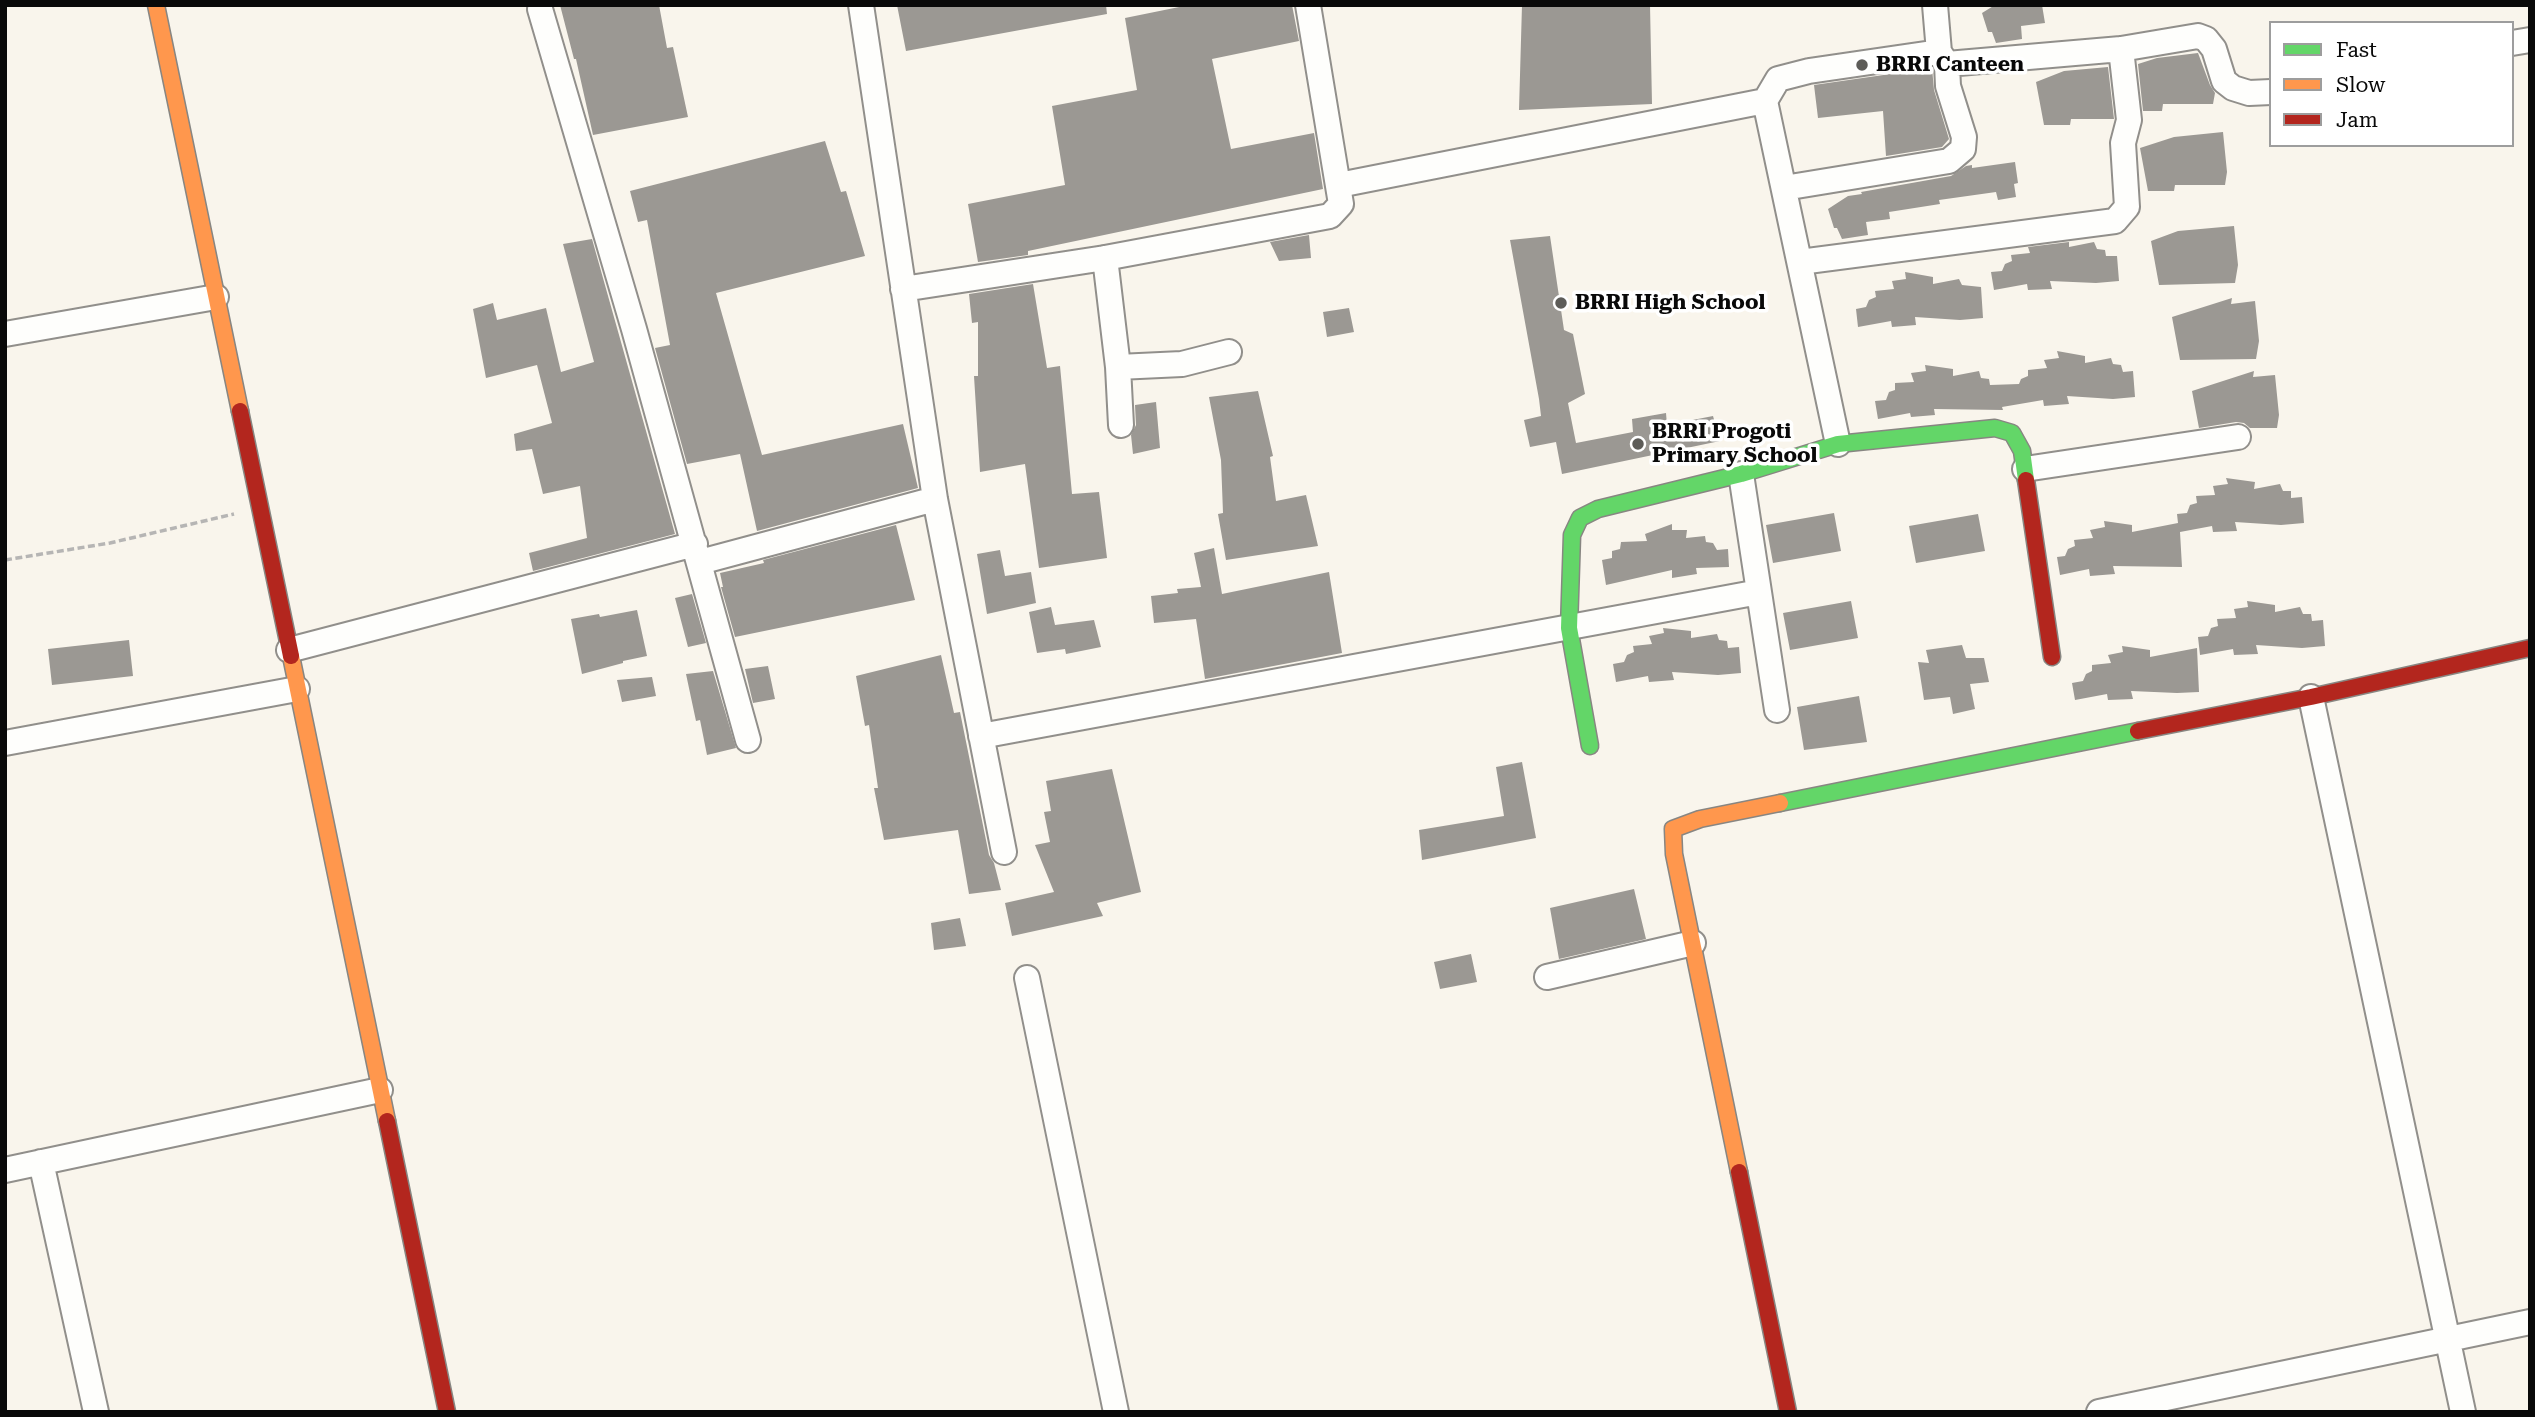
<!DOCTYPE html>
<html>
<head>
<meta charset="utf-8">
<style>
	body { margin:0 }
	#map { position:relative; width:2535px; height:1417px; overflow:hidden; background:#f9f5ec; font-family:"Roboto Serif",serif }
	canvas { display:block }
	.frame { position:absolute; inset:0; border:7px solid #090909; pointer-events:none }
	.legend { position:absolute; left:2269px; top:21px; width:245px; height:126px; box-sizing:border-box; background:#fff; border:2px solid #9d9d9d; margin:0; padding:9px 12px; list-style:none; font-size:21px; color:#090909 }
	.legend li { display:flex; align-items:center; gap:14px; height:35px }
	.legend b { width:35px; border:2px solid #9d9d9d }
</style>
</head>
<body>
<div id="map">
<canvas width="2535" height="1417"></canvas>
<div class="frame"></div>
<ul class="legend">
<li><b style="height:9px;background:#63d668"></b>Fast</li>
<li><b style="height:9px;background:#ff974d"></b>Slow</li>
<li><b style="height:9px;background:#b3261e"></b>Jam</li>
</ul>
</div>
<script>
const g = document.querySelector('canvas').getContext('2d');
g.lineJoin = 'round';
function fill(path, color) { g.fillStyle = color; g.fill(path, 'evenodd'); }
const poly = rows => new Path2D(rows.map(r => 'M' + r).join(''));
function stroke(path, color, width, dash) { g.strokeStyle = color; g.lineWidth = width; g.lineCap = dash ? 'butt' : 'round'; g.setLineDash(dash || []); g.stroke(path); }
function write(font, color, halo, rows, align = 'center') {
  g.font = font + ' "Roboto Serif",serif'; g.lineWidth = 7; g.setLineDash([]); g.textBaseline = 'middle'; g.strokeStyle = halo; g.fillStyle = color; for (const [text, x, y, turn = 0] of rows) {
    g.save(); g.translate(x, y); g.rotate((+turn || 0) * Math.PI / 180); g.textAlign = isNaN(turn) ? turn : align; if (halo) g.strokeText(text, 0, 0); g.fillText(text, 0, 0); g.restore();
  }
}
const building = poly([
	[560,5,659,5,667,48,673,47,688,117,593,135,576,59,574,59],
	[897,5,1106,5,1107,14,906,51],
	[1189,5,1292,5,1299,41,1212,59,1231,149,1314,133,1323,189,1028,251,1028,255,978,262,968,204,1065,185,1052,106,1137,90,1125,18],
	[1522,5,1650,5,1652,104,1519,110],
	[1995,5,2042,5,2045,23,2021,26,2022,39,1996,43,1992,32,1988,32,1982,13],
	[2198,53,2210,85,2215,93,2213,104,2163,104,2162,111,2143,111,2138,64,2157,58],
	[2108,67,2114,119,2071,119,2070,125,2044,125,2036,82,2064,71],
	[1932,68,1934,90,1949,139,1942,147,1886,156,1883,111,1818,118,1814,85],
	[2223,132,2227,172,2225,185,2175,185,2174,191,2148,191,2140,148,2174,137],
	[825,141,841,192,846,191,865,256,716,293,762,455,903,424,918,488,757,531,740,454,687,464,655,348,670,345,647,220,638,222,630,191],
	[2015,162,2018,183,2014,184,2016,197,1998,200,1996,192,1939,200,1940,204,1889,212,1890,219,1866,222,1868,235,1842,239,1837,228,1834,228,1828,209,1848,196,1862,194,1861,192,1951,176,1966,166,1972,165,1972,168],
	[2234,226,2238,265,2235,283,2159,285,2151,241,2178,231],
	[1309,235,1311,258,1279,261,1270,242],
	[1550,236,1564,330,1573,334,1585,394,1568,403,1576,443,1633,432,1632,419,1666,413,1667,425,1713,416,1720,441,1562,474,1556,442,1530,447,1524,420,1541,416,1539,399,1510,240],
	[592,239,675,534,533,571,529,553,587,538,580,486,543,494,532,449,516,451,514,434,552,423,537,365,486,378,473,309,493,303,497,320,546,308,561,372,594,362,563,244],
	[2069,242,2069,247,2094,242,2097,249,2105,250,2106,256,2117,256,2119,281,2096,283,2050,281,2052,289,2028,290,2027,284,1994,290,1991,272,2002,271,2005,264,2012,261,2011,255,2030,253,2028,247],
	[1905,272,1933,277,1933,284,1959,279,1962,285,1981,287,1983,318,1960,320,1915,317,1916,325,1892,327,1891,321,1858,327,1856,309,1866,307,1869,300,1876,297,1875,291,1894,289,1892,281,1906,279],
	[1033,284,1047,368,1060,366,1072,494,1099,492,1107,558,1039,568,1025,464,980,472,974,376,978,376,978,322,972,323,969,294],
	[2232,298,2231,304,2255,301,2259,341,2256,359,2180,360,2172,317],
	[1349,308,1354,332,1327,337,1323,312],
	[2057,351,2085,356,2085,363,2111,358,2113,364,2121,365,2123,372,2133,371,2135,397,2113,399,2067,396,2069,404,2044,406,2043,400,2002,407,2003,410,1934,409,1935,415,1911,417,1910,413,1878,419,1875,401,1886,400,1889,392,1895,390,1895,383,1914,382,1911,373,1926,371,1925,365,1953,369,1953,376,1979,371,1981,378,1989,379,1990,385,2019,384,2021,379,2028,376,2028,370,2047,368,2044,360,2059,358],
	[2254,371,2253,377,2275,375,2279,415,2277,428,2250,428,2244,423,2236,422,2199,428,2192,391],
	[1258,391,1273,456,1270,457,1276,501,1306,495,1318,546,1226,560,1218,514,1223,513,1221,460,1209,397],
	[1156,402,1160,448,1133,454,1131,435,1136,425,1135,405],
	[2226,478,2255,482,2254,489,2280,484,2283,491,2291,491,2291,498,2302,497,2304,523,2281,525,2235,522,2237,531,2213,532,2212,526,2180,532,2182,567,2113,566,2115,574,2090,576,2089,569,2060,575,2057,557,2065,556,2068,549,2075,546,2074,540,2093,538,2090,530,2105,527,2104,521,2132,525,2132,532,2178,523,2177,514,2187,513,2190,505,2197,503,2196,496,2215,495,2213,486,2228,484],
	[1834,513,1841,551,1773,563,1766,525],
	[1978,514,1985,551,1916,563,1909,526],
	[1672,524,1672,530,1687,530,1686,538,1705,536,1706,542,1713,543,1717,550,1728,549,1729,567,1696,568,1697,574,1672,578,1672,570,1606,585,1602,560,1612,558,1612,551,1620,549,1621,542,1647,541,1645,534],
	[896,525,915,600,735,637,721,587,723,587,720,573,764,563,763,560],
	[1214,548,1222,594,1329,572,1342,653,1205,679,1196,619,1154,623,1151,596,1178,593,1177,589,1201,587,1194,553],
	[1000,550,1005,576,1031,572,1036,603,987,614,977,554],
	[692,594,706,643,688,647,675,598],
	[1851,601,1858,638,1790,650,1783,613],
	[2247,601,2275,605,2275,612,2300,607,2303,614,2311,614,2312,621,2323,620,2325,646,2302,648,2256,645,2258,654,2234,655,2233,649,2200,655,2198,637,2208,636,2211,628,2218,626,2217,619,2236,618,2234,609,2248,607],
	[1051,607,1055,625,1094,620,1101,647,1066,654,1065,649,1037,653,1029,612],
	[637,610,647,656,623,661,623,663,582,674,571,619,599,614,600,617],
	[1663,628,1691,631,1691,638,1717,634,1719,640,1727,641,1728,648,1739,647,1741,673,1718,675,1672,672,1674,680,1649,682,1648,676,1616,682,1613,664,1624,662,1627,655,1634,652,1633,646,1652,644,1649,636,1664,633],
	[129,640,133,676,52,685,48,649],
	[1962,645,1966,658,1984,658,1989,682,1970,684,1975,709,1953,714,1950,697,1924,700,1918,662,1929,663,1926,650],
	[2122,646,2150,650,2150,657,2197,648,2199,692,2177,693,2131,691,2133,699,2108,700,2107,694,2075,700,2072,683,2083,681,2086,674,2092,671,2092,665,2111,663,2108,655,2123,652],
	[941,655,954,713,960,712,989,855,994,863,1001,890,969,894,958,830,884,840,874,788,878,788,869,725,865,726,856,676],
	[768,666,775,699,753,703,745,669],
	[713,671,736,748,707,755,700,720,696,721,686,674],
	[652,677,656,696,622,702,617,680],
	[1859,696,1867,742,1804,750,1797,707],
	[1522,762,1536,838,1422,860,1419,830,1504,816,1496,767],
	[1112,769,1141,892,1097,903,1103,916,1012,936,1005,903,1054,892,1035,845,1050,842,1044,812,1051,811,1046,781],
	[1634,889,1646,939,1559,959,1550,908],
	[960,918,966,946,934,950,931,923],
	[1471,954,1477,982,1440,989,1434,962]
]);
const path = poly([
	[5,560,110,543,234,514]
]);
const street = poly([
	[861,5,935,499,1004,852],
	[540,9,634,329,748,740],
	[2512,43,2530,40],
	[1939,52,1947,64,2121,49,2198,36,2206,39,2214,49,2224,81,2233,88,2249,93,2271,92],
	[1339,185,1765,101],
	[1784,188,1949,161,1963,149,1964,137,1948,86,1947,64],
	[1105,258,1118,367,1121,425],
	[1800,262,2115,221,2127,207,2123,143,2129,120,2121,49],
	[903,289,1105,258,1330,216,1341,204,1308,5],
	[5,334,216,297],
	[1118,367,1182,364,1229,352],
	[1838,444,1765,101,1778,79,1809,71,1939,52,1935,5],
	[2025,469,2238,437],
	[1741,474,1777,710],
	[700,562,935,499],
	[289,650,695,544],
	[2311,697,2463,1412],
	[981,736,1759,592],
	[5,743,297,689],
	[1547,977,1693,943],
	[1027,978,1116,1412],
	[41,1162,96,1412],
	[5,1170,380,1090],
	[2099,1412,2530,1322]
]);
const fast = poly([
	[1590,746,1569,628,1572,535,1580,518,1598,509,1741,474,1838,444,1995,428,2012,433,2022,451,2026,480],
	[1780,803,2138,731]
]);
const slow = poly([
	[156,5,240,411],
	[291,656,387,1121],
	[1739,1172,1674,854,1673,829,1700,819,1780,803]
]);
const jam = poly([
	[240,411,291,656],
	[2026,480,2052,657],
	[2138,731,2311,697,2530,648],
	[387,1121,447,1412],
	[1739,1172,1788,1412]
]);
const markers = [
	[1862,65,7,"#5d5c58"],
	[1561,303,7,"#5d5c58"],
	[1638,444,7,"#5d5c58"]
];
const poiNames = [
	["BRRI Canteen",1876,65],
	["BRRI High School",1575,303],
	["BRRI Progoti",1652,432],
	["Primary School",1652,456]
];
fill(building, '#9b9893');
stroke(street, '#918f8b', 28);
stroke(fast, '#888682', 19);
stroke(slow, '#888682', 19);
stroke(jam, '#888682', 19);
stroke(path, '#b6b5b4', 3.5, [7, 3.5]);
stroke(street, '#fefefc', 24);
stroke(fast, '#63d668', 16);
stroke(slow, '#ff974d', 16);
stroke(jam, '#b3261e', 16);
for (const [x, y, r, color] of markers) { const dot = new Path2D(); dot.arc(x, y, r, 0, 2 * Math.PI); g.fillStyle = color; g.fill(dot); stroke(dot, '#fff', 2.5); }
write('bold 21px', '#090909', '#fff', poiNames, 'left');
</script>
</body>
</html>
